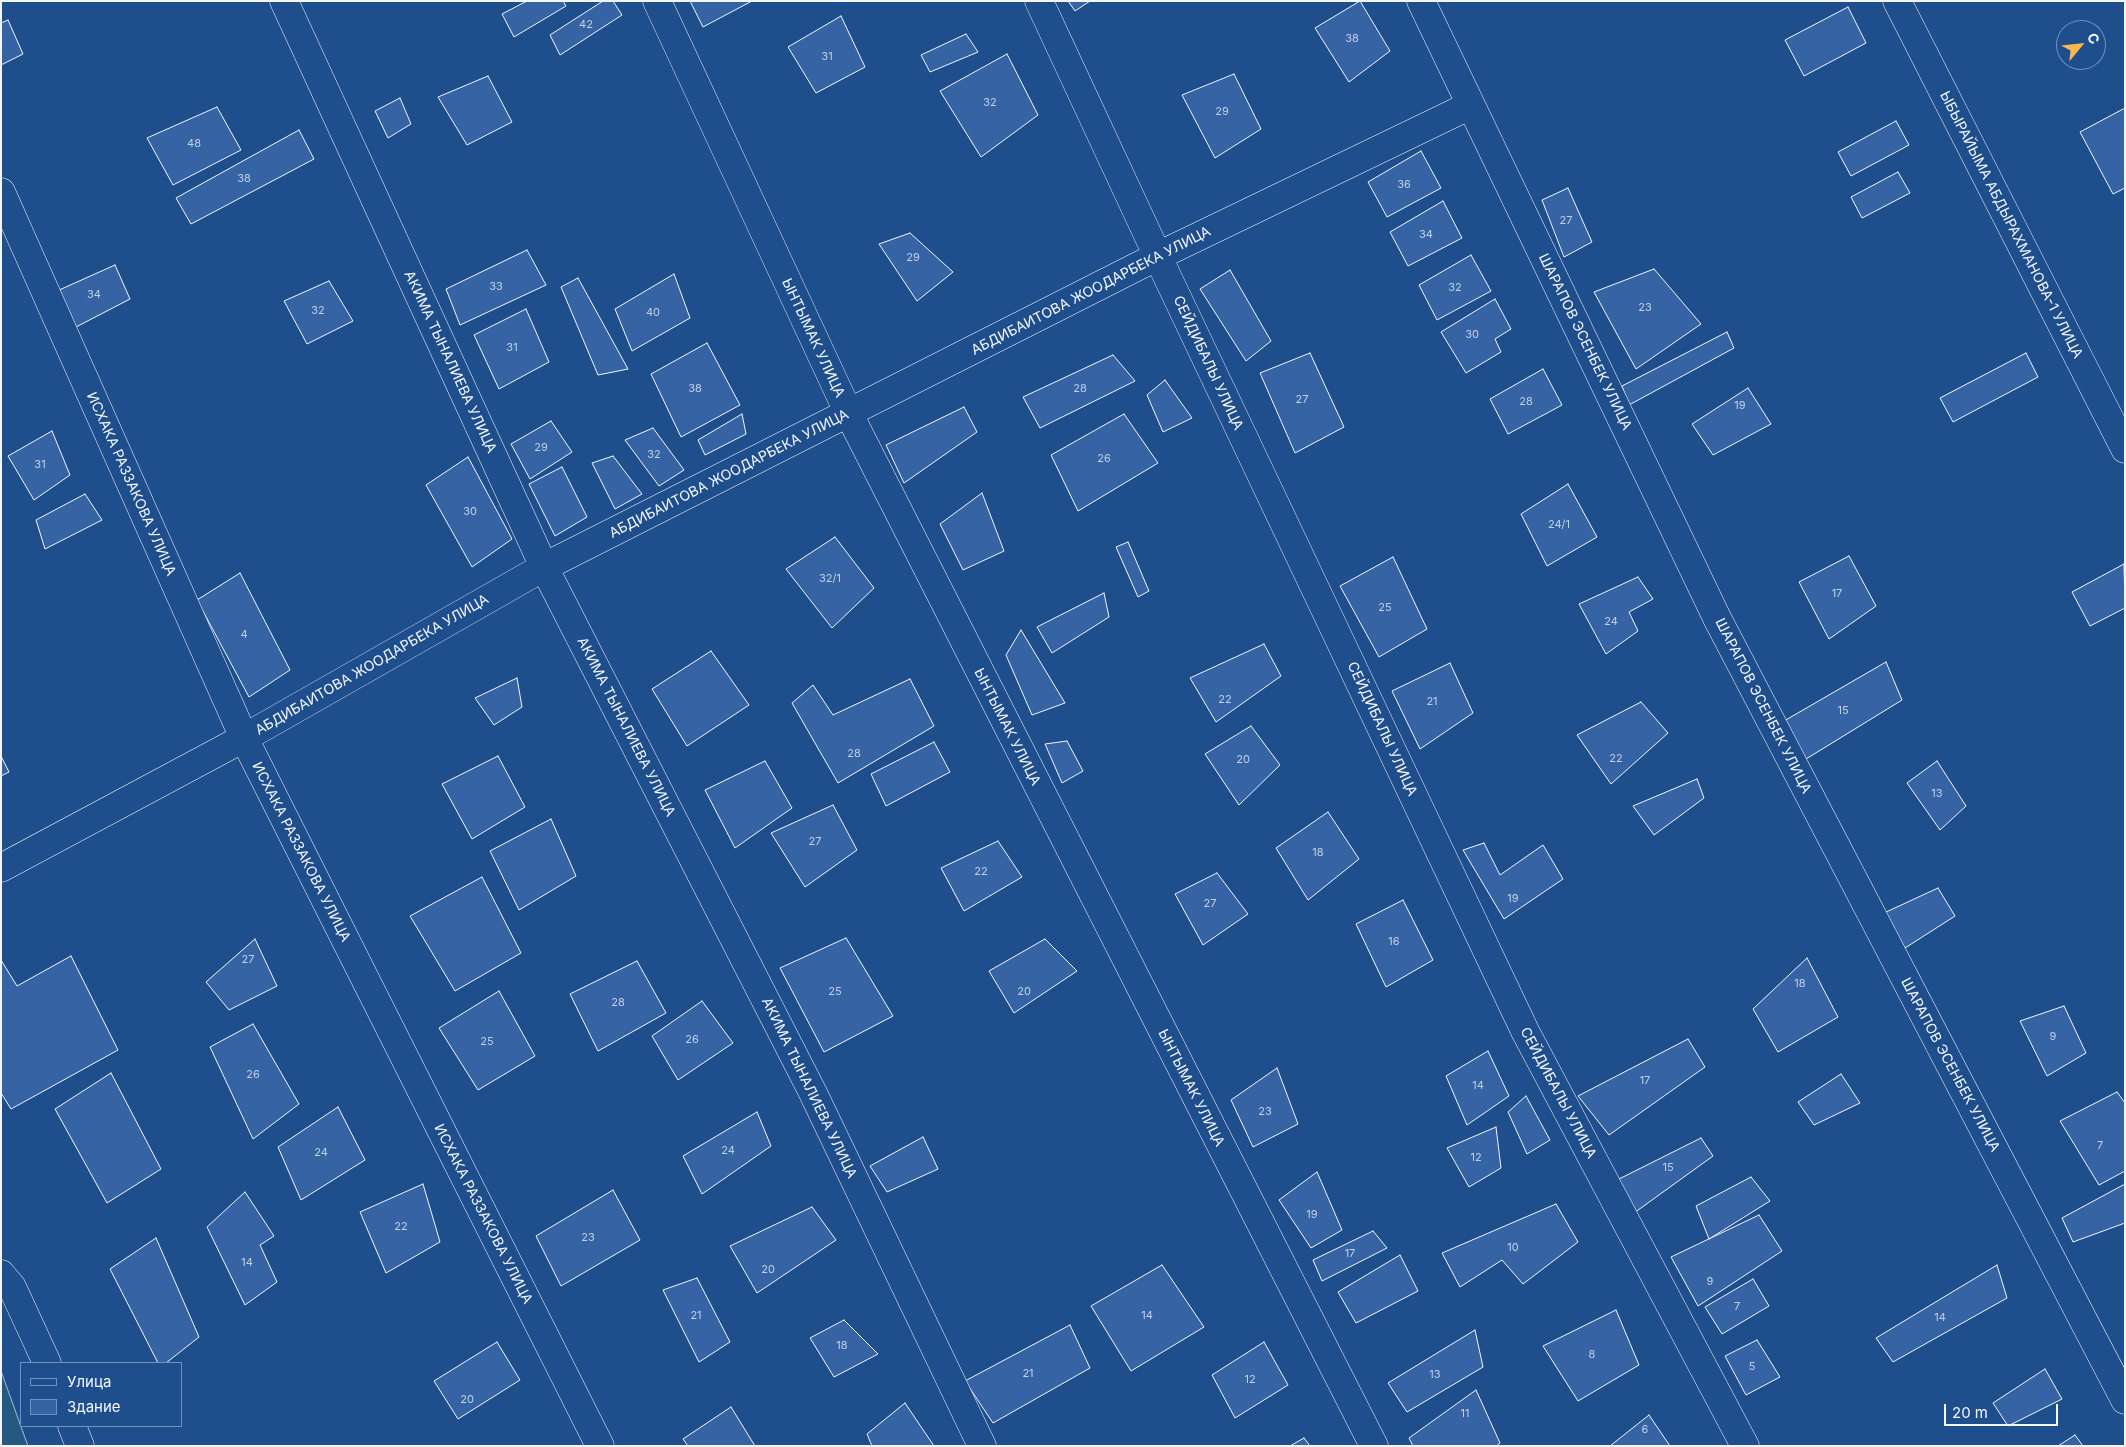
<!DOCTYPE html>
<html>
<head>
<meta charset="utf-8">
<style>
	body { margin:0 }
	#map { position:relative; width:2126px; height:1447px; overflow:hidden; background:#1f4e8c; font-family:Inter,sans-serif }
	canvas { display:block }
	.frame { position:absolute; inset:0; border:2px solid #f2f6ff; pointer-events:none }
	.legend { position:absolute; left:20px; top:1362px; width:162px; height:65px; box-sizing:border-box; background:#1f4e8c; border:1px solid #7391ba; margin:0; padding:6px 9px; list-style:none; font-size:15px; color:#f2f6ff }
	.legend li { display:flex; align-items:center; gap:10px; height:25px }
	.legend b { width:25px; border:1px solid #7391ba }
	.north { position:absolute; left:2056px; top:20px; width:50px; height:50px; box-sizing:border-box; background:#1f4e8c; border:1px solid #7391ba; border-radius:50%; rotate:62deg; font-size:14px; font-weight:700; line-height:20px; text-align:center; color:#f2f6ff }
	.north::after { content:''; display:block; margin:auto; width:18px; height:22px; background:#ffb74d; clip-path:polygon(50% 0,100% 100%,50% 72%,0 100%) }
	.scale { position:absolute; left:1944px; top:1404px; width:114px; height:22px; box-sizing:border-box; border:2px solid #f2f6ff; border-top:0; padding-left:6px; font-size:15px; line-height:18px; white-space:nowrap; color:#f2f6ff; -webkit-text-stroke:4px #1f4e8c; paint-order:stroke }
</style>
</head>
<body>
<div id="map">
<canvas width="2126" height="1447"></canvas>
<div class="frame"></div>
<ul class="legend">
<li><b style="height:6px;background:#1f4e8c"></b>Улица</li>
<li><b style="height:14px;background:#3563a3"></b>Здание</li>
</ul>
<div class="north">С</div>
<div class="scale">20 m</div>
</div>
<script>
const g = document.querySelector('canvas').getContext('2d');
g.lineJoin = 'round';
function fill(path, color) { g.fillStyle = color; g.fill(path, 'evenodd'); }
const poly = rows => new Path2D(rows.map(r => 'M' + r).join(''));
function stroke(path, color, width, dash) { g.strokeStyle = color; g.lineWidth = width; g.lineCap = dash ? 'butt' : 'round'; g.setLineDash(dash || []); g.stroke(path); }
function write(font, color, halo, rows, align = 'center') {
  g.font = font + ' Inter,sans-serif'; g.lineWidth = 4; g.setLineDash([]); g.textBaseline = 'middle'; g.strokeStyle = halo; g.fillStyle = color; for (const [text, x, y, turn = 0] of rows) {
    g.save(); g.translate(x, y); g.rotate((+turn || 0) * Math.PI / 180); g.textAlign = isNaN(turn) ? turn : align; if (halo) g.strokeText(text, 0, 0); g.fillText(text, 0, 0); g.restore();
  }
}
const green = poly([
	[1,1371,28,1446,1,1446,1,1371]
]);
const building = poly([
	[527,1,563,1,566,6,514,37,502,14,527,1],
	[603,1,613,1,622,15,560,55,550,35,603,1],
	[690,1,752,1,703,27,690,1],
	[1068,1,1090,1,1075,11,1068,1],
	[1360,1,1390,51,1349,82,1315,28,1360,1],
	[1848,7,1866,43,1804,76,1785,40,1848,7],
	[841,16,865,67,816,93,788,47,841,16],
	[8,20,23,54,1,65,1,23,8,20],
	[966,34,978,52,930,72,921,55,966,34],
	[1007,54,1038,115,981,157,940,91,1007,54],
	[1234,74,1261,129,1215,158,1182,95,1234,74],
	[488,76,512,122,467,145,438,97,488,76],
	[400,98,411,124,388,138,375,111,400,98],
	[217,107,241,150,173,185,147,138,217,107],
	[2125,108,2125,188,2113,194,2080,132,2125,108],
	[1896,121,1909,145,1851,176,1838,152,1896,121],
	[299,130,314,159,191,224,176,198,299,130],
	[1421,151,1441,188,1387,217,1368,182,1421,151],
	[1898,172,1910,193,1862,218,1851,197,1898,172],
	[1568,188,1592,242,1564,257,1542,200,1568,188],
	[1443,201,1462,238,1408,266,1390,232,1443,201],
	[910,233,953,272,917,301,879,244,910,233],
	[527,250,546,285,460,325,446,289,527,250],
	[1471,255,1491,291,1437,320,1419,285,1471,255],
	[115,265,130,299,76,327,57,291,115,265],
	[1654,269,1701,324,1636,369,1594,292,1654,269],
	[1230,270,1271,341,1246,361,1200,289,1230,270],
	[674,274,690,318,632,351,615,309,674,274],
	[578,278,628,369,598,375,561,287,578,278],
	[329,281,353,321,307,344,284,301,329,281],
	[1495,299,1511,329,1495,339,1501,352,1466,373,1441,332,1495,299],
	[526,309,549,362,499,389,474,335,526,309],
	[1727,332,1734,348,1629,405,1622,386,1727,332],
	[707,343,740,405,681,437,651,374,707,343],
	[1310,353,1344,427,1295,453,1260,373,1310,353],
	[2026,353,2038,377,1953,422,1940,398,2026,353],
	[1113,355,1135,381,1040,428,1023,397,1113,355],
	[1543,369,1562,405,1508,434,1490,399,1543,369],
	[1165,380,1192,418,1163,432,1147,395,1165,380],
	[1748,388,1771,424,1713,455,1692,424,1748,388],
	[964,407,977,432,904,483,886,445,964,407],
	[742,414,746,434,705,455,698,440,742,414],
	[1124,414,1158,463,1078,511,1051,455,1124,414],
	[551,421,572,452,530,479,511,444,551,421],
	[653,428,684,470,659,486,625,440,653,428],
	[52,431,70,475,34,500,8,456,52,431],
	[613,456,642,494,615,509,592,463,613,456],
	[468,457,512,539,472,567,426,485,468,457],
	[562,467,587,517,555,536,529,484,562,467],
	[1568,484,1597,537,1547,566,1521,514,1568,484],
	[982,493,1004,551,963,570,940,524,982,493],
	[85,494,102,520,45,549,36,520,85,494],
	[835,537,874,588,832,628,786,569,835,537],
	[1128,542,1149,591,1138,597,1116,547,1128,542],
	[1849,556,1876,606,1829,639,1799,582,1849,556],
	[1393,557,1427,629,1379,657,1340,586,1393,557],
	[2124,564,2125,608,2090,626,2072,592,2124,564],
	[240,573,290,670,249,697,197,600,240,573],
	[1638,577,1653,599,1629,612,1638,631,1606,654,1579,604,1638,577],
	[1104,593,1109,617,1052,653,1037,627,1104,593],
	[1021,630,1065,703,1032,715,1006,655,1021,630],
	[1264,644,1281,676,1216,722,1190,678,1264,644],
	[711,651,749,705,687,746,652,689,711,651],
	[1886,662,1902,700,1806,759,1784,721,1886,662],
	[1450,663,1473,713,1420,749,1392,691,1450,663],
	[517,678,522,707,494,725,475,698,517,678],
	[910,679,934,726,838,783,792,703,813,685,833,715,910,679],
	[1641,702,1668,733,1611,784,1577,735,1641,702],
	[1251,726,1280,765,1239,805,1205,754,1251,726],
	[1067,741,1083,771,1062,783,1045,744,1067,741],
	[934,742,950,772,886,806,871,774,934,742],
	[1,756,9,772,1,776,1,756],
	[498,756,525,807,472,839,442,784,498,756],
	[765,761,792,808,735,848,705,790,765,761],
	[1937,761,1966,806,1940,830,1907,783,1937,761],
	[1697,779,1704,798,1654,835,1633,806,1697,779],
	[833,805,857,850,805,887,771,833,833,805],
	[1328,812,1359,859,1308,900,1276,848,1328,812],
	[551,819,576,876,519,910,490,851,551,819],
	[998,841,1022,877,964,911,941,868,998,841],
	[1484,843,1500,875,1543,845,1563,879,1504,919,1463,850,1484,843],
	[1217,873,1248,914,1203,945,1175,894,1217,873],
	[482,877,521,953,455,991,410,916,482,877],
	[1938,888,1955,916,1905,948,1884,913,1938,888],
	[1403,900,1433,960,1386,987,1356,924,1403,900],
	[846,938,893,1016,824,1052,780,968,846,938],
	[255,939,277,986,229,1010,206,982,255,939],
	[1045,939,1077,971,1014,1013,989,971,1045,939],
	[71,956,118,1050,11,1109,1,1093,1,960,17,986,71,956],
	[1807,958,1838,1017,1778,1052,1753,1009,1807,958],
	[637,961,666,1013,598,1051,570,994,637,961],
	[499,991,535,1056,478,1090,439,1028,499,991],
	[702,1001,733,1043,678,1080,652,1036,702,1001],
	[2064,1006,2086,1053,2047,1076,2020,1021,2064,1006],
	[253,1024,299,1104,253,1139,210,1047,253,1024],
	[1688,1039,1705,1067,1609,1135,1578,1096,1688,1039],
	[1488,1051,1509,1096,1467,1125,1446,1076,1488,1051],
	[1277,1068,1298,1124,1253,1147,1231,1100,1277,1068],
	[111,1073,161,1169,107,1203,55,1109,111,1073],
	[1841,1074,1860,1103,1814,1125,1798,1102,1841,1074],
	[2117,1092,2125,1103,2125,1171,2099,1185,2060,1121,2117,1092],
	[1526,1096,1550,1140,1527,1154,1508,1112,1526,1096],
	[338,1107,365,1160,301,1200,278,1147,338,1107],
	[757,1112,771,1146,702,1194,683,1156,757,1112],
	[1496,1127,1501,1168,1469,1187,1447,1148,1496,1127],
	[923,1137,938,1169,887,1192,870,1166,923,1137],
	[1701,1138,1713,1156,1634,1213,1615,1181,1701,1138],
	[1317,1172,1342,1230,1311,1248,1279,1200,1317,1172],
	[1751,1177,1770,1201,1709,1239,1696,1206,1751,1177],
	[423,1184,440,1242,386,1273,360,1212,423,1184],
	[2125,1184,2125,1223,2073,1242,2062,1218,2125,1184],
	[613,1190,640,1240,561,1286,536,1236,613,1190],
	[245,1192,274,1236,260,1245,277,1282,245,1305,207,1227,245,1192],
	[1556,1204,1578,1242,1523,1284,1502,1260,1460,1287,1442,1253,1556,1204],
	[812,1207,836,1240,757,1293,730,1246,812,1207],
	[1759,1215,1782,1251,1698,1306,1671,1257,1759,1215],
	[1373,1231,1387,1248,1322,1281,1313,1260,1373,1231],
	[156,1238,199,1337,166,1363,158,1363,110,1269,156,1238],
	[1400,1255,1418,1291,1356,1323,1338,1292,1400,1255],
	[1162,1265,1204,1327,1131,1371,1091,1306,1162,1265],
	[1997,1265,2007,1298,1893,1362,1876,1338,1997,1265],
	[697,1278,730,1342,699,1362,663,1290,697,1278],
	[1753,1279,1769,1306,1722,1334,1705,1307,1753,1279],
	[1616,1310,1639,1365,1578,1401,1543,1346,1616,1310],
	[844,1320,878,1354,834,1377,810,1338,844,1320],
	[1070,1325,1090,1368,993,1423,965,1381,1070,1325],
	[1475,1330,1483,1367,1407,1412,1388,1383,1475,1330],
	[1757,1340,1780,1377,1746,1395,1725,1356,1757,1340],
	[497,1342,520,1380,458,1419,434,1381,497,1342],
	[1264,1342,1288,1385,1235,1418,1212,1375,1264,1342],
	[2045,1369,2062,1399,2008,1426,1993,1403,2045,1369],
	[1476,1390,1500,1443,1496,1446,1413,1446,1409,1438,1476,1390],
	[905,1403,934,1446,872,1446,867,1434,905,1403],
	[731,1407,755,1446,688,1446,683,1439,731,1407],
	[1649,1415,1670,1446,1610,1446,1649,1415],
	[2075,1435,2083,1446,2058,1446,2075,1435],
	[1304,1438,1310,1446,1290,1446,1304,1438]
]);
const minor = poly([
	[284,1,544,567,813,1093,982,1446],
	[657,1,849,414,1374,1446],
	[1039,1,1167,276,1525,1031,1745,1446],
	[1421,1,1717,618,2125,1400],
	[1897,1,2125,449],
	[1,192,244,738,600,1446],
	[1,868,244,738,544,567,1158,256,1471,105]
]);
const tertiary = poly([
	[1,1274,12,1287,47,1363],
	[72,1426,80,1446]
]);
const numberNames = [
	["42",586,25],
	["38",1352,39],
	["31",827,57],
	["32",990,103],
	["29",1222,112],
	["48",194,144],
	["38",244,179],
	["36",1404,185],
	["27",1566,221],
	["34",1426,235],
	["29",913,258],
	["33",496,287],
	["32",1455,288],
	["34",94,295],
	["23",1645,308],
	["32",318,311],
	["40",653,313],
	["30",1472,335],
	["31",512,348],
	["38",695,389],
	["28",1080,389],
	["27",1302,400],
	["28",1526,402],
	["19",1740,406],
	["29",541,448],
	["32",654,455],
	["26",1104,459],
	["31",40,465],
	["30",470,512],
	["24/1",1559,525],
	["32/1",830,579],
	["17",1837,594],
	["25",1385,608],
	["24",1611,622],
	["4",244,635],
	["22",1225,700],
	["21",1432,702],
	["15",1843,711],
	["28",854,754],
	["22",1616,759],
	["20",1243,760],
	["13",1937,794],
	["27",815,842],
	["18",1318,853],
	["22",981,872],
	["19",1513,899],
	["27",1210,904],
	["16",1394,942],
	["27",248,960],
	["18",1800,984],
	["25",835,992],
	["20",1024,992],
	["28",618,1003],
	["9",2053,1037],
	["26",692,1040],
	["25",487,1042],
	["26",253,1075],
	["17",1645,1081],
	["14",1478,1086],
	["23",1265,1112],
	["7",2100,1146],
	["24",728,1151],
	["24",321,1153],
	["12",1476,1158],
	["15",1668,1168],
	["19",1312,1215],
	["22",401,1227],
	["23",588,1238],
	["10",1513,1248],
	["17",1350,1254],
	["14",247,1263],
	["20",768,1270],
	["9",1710,1282],
	["7",1737,1307],
	["21",696,1316],
	["14",1147,1316],
	["14",1940,1318],
	["18",842,1346],
	["8",1592,1355],
	["5",1752,1367],
	["21",1028,1374],
	["13",1435,1375],
	["12",1250,1380],
	["20",467,1400],
	["11",1465,1414],
	["6",1645,1430]
];
const streetNames = [
	["ЫБЫРАЙЫМА АБДЫРАХМАНОВА-1 УЛИЦА",2011,225,63],
	["АБДИБАИТОВА ЖООДАРБЕКА УЛИЦА",1091,291,-27],
	["ЫНТЫМАК УЛИЦА",813,338,65],
	["ШАРАПОВ ЭСЕНБЕК УЛИЦА",1585,342,64],
	["АКИМА ТЫНАЛИЕВА УЛИЦА",450,362,65],
	["СЕЙДИБАЛЫ УЛИЦА",1208,363,65],
	["АБДИБАИТОВА ЖООДАРБЕКА УЛИЦА",729,474,-27],
	["ИСХАКА РАЗЗАКОВА УЛИЦА",131,484,66],
	["АБДИБАИТОВА ЖООДАРБЕКА УЛИЦА",372,665,-30],
	["ШАРАПОВ ЭСЕНБЕК УЛИЦА",1763,706,63],
	["АКИМА ТЫНАЛИЕВА УЛИЦА",626,727,63],
	["ЫНТЫМАК УЛИЦА",1007,727,63],
	["СЕЙДИБАЛЫ УЛИЦА",1382,729,65],
	["ИСХАКА РАЗЗАКОВА УЛИЦА",301,852,63],
	["ШАРАПОВ ЭСЕНБЕК УЛИЦА",1950,1065,62],
	["АКИМА ТЫНАЛИЕВА УЛИЦА",809,1088,64],
	["ЫНТЫМАК УЛИЦА",1191,1088,63],
	["СЕЙДИБАЛЫ УЛИЦА",1558,1093,62],
	["ИСХАКА РАЗЗАКОВА УЛИЦА",483,1214,63]
];
fill(green, '#245a82');
stroke(green, '#a8bbd7', 1);
fill(building, '#3563a3');
stroke(building, '#f2f6ff', 1);
stroke(minor, '#f2f6ff', 29);
stroke(tertiary, '#f2f6ff', 29);
stroke(minor, '#1f4e8c', 28);
stroke(tertiary, '#1f4e8c', 28);
write('11px', '#c3d1e8', null, numberNames);
write('14px', '#f2f6ff', '#1f4e8c', streetNames);
</script>
</body>
</html>
